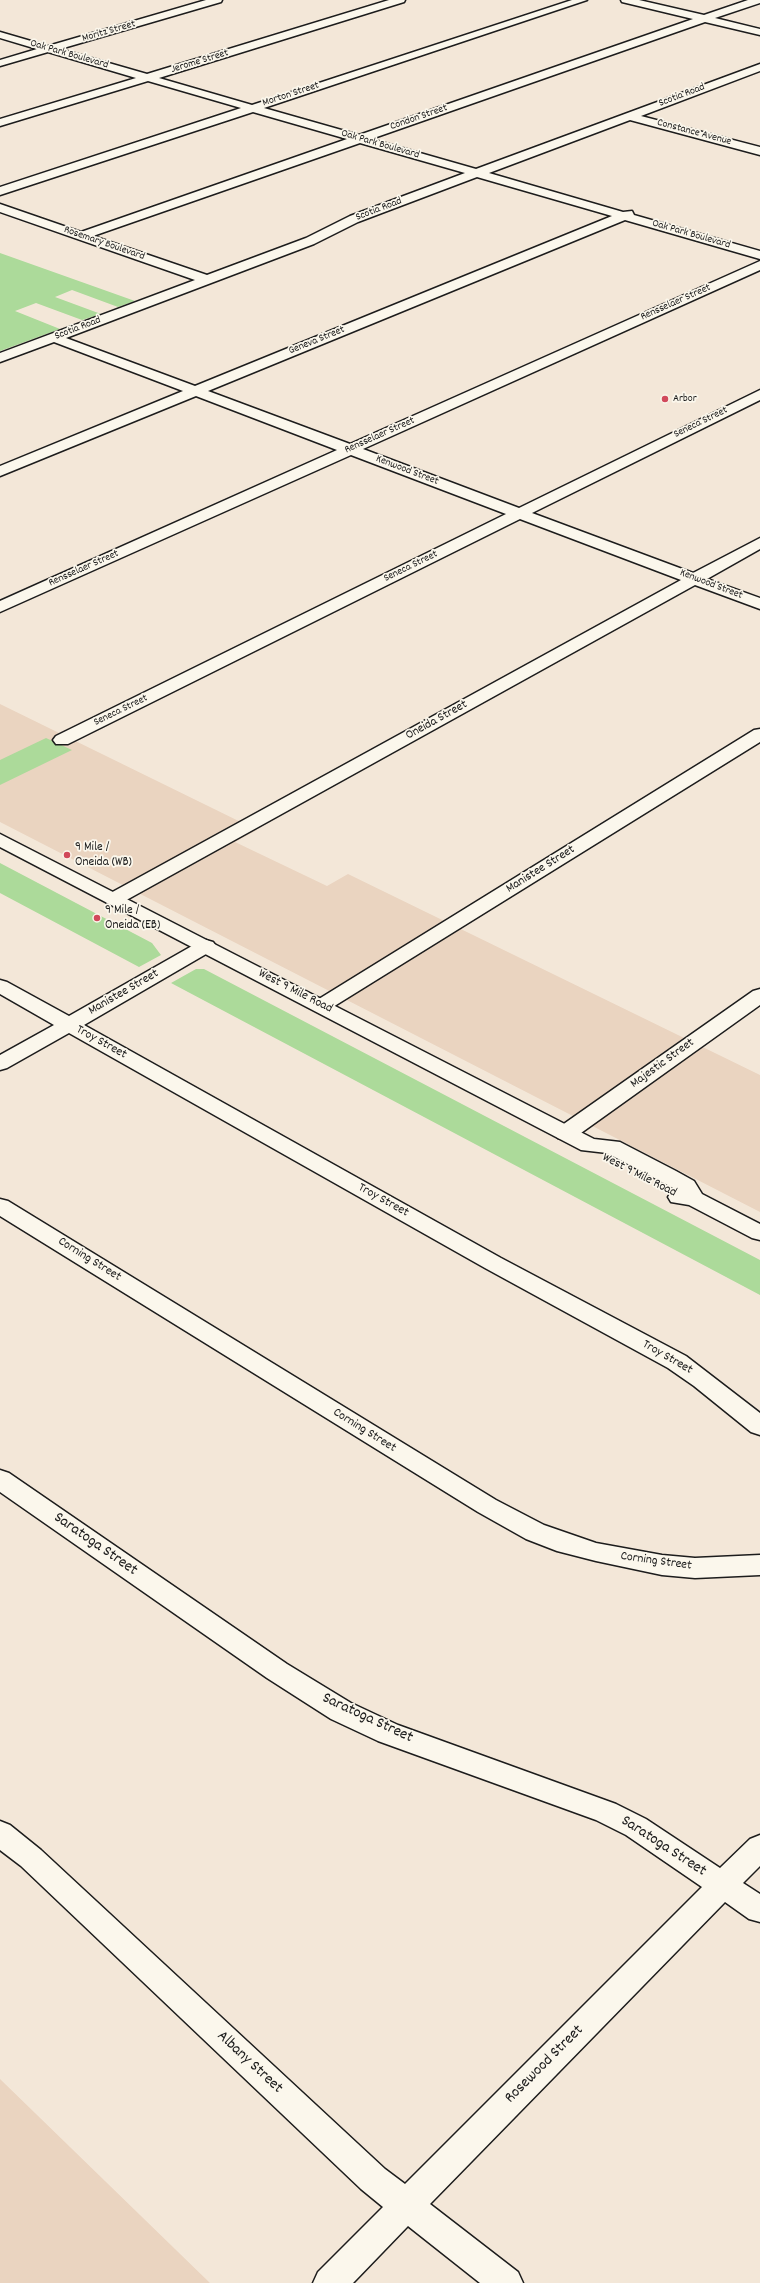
<!DOCTYPE html>
<html>
<head>
<meta charset="utf-8">
<style>
	body { margin:0 }
	canvas { display:block; background:#f3e7d8 }
</style>
</head>
<body>
<canvas width="760" height="2283"></canvas>
<script>
const g = document.querySelector('canvas').getContext('2d');
g.lineJoin = 'round';
function fill(path, color) { g.fillStyle = color; g.fill(path, 'evenodd'); }
const poly = rows => new Path2D(rows.map(r => 'M' + r).join(''));
function stroke(path, color, width, dash) { g.strokeStyle = color; g.lineWidth = width; g.lineCap = dash ? 'butt' : 'round'; g.setLineDash(dash || []); g.stroke(path); }
function write(font, color, halo, rows, align = 'center') {
  g.font = font + ' Dekko,sans-serif'; g.lineWidth = 3.5; g.setLineDash([]); g.textBaseline = 'middle'; g.strokeStyle = halo; g.fillStyle = color; for (const [text, x, y, turn = 0] of rows) {
    g.save(); g.translate(x, y); g.rotate((+turn || 0) * Math.PI / 180); g.textAlign = isNaN(turn) ? turn : align; if (halo) g.strokeText(text, 0, 0); g.fillText(text, 0, 0); g.restore();
  }
}
const built = poly([
	[0,704,257,830,235,842,327,886,348,874,760,1075,760,1212,0,822],
	[0,2079,210,2283,0,2283]
]);
const green = poly([
	[0,253,135,301,118,307,72,290,55,297,101,314,82,320,36,303,15,311,60,329,0,351],
	[46,738,72,750,0,785,0,760],
	[0,863,152,943,161,955,139,967,0,893],
	[196,969,204,969,760,1260,760,1295,171,983]
]);
const minor = poly([
	[206,0,222,0,221,2,60,49,147,74,389,0,405,0,404,2,159,78,252,105,572,0,587,0,264,108,359,135,693,19,622,2,621,0,639,0,704,15,748,0,760,0,760,3,715,18,760,29,760,35,705,22,371,139,476,169,760,64,760,71,641,116,760,147,760,155,630,120,489,173,623,212,632,211,634,215,760,251,760,259,625,220,208,391,350,444,760,261,760,270,363,449,519,508,760,390,760,400,532,513,693,573,760,538,760,549,707,579,760,598,760,609,695,585,121,903,114,905,107,903,104,899,107,895,681,580,520,519,68,744,56,744,53,740,56,736,506,514,351,455,0,612,0,601,337,450,196,396,0,476,0,466,183,391,54,342,0,362,0,353,195,280,0,212,0,204,81,232,347,139,253,112,0,195,0,187,241,108,148,81,0,126,0,119,136,78,48,52,0,66,0,60,37,49,0,38,0,32,48,46,206,0],
	[360,143,465,173,350,216,306,238,207,275,93,236,360,143],
	[477,177,612,216,195,386,66,338,314,244,358,222,477,177],
	[760,729,760,742,328,1010,321,1012,314,1010,311,1006,314,1002,754,730,760,729],
	[206,940,213,942,216,946,213,950,84,1025,501,1258,686,1356,760,1413,760,1435,751,1432,694,1386,668,1368,485,1268,69,1033,7,1068,0,1070,0,1055,54,1025,0,994,0,980,7,982,69,1016,199,942,206,940],
	[760,989,760,1005,574,1138,566,1140,558,1138,555,1133,558,1128,753,991,760,989],
	[0,1199,8,1201,496,1500,544,1525,596,1543,662,1555,695,1558,760,1555,760,1575,695,1578,662,1575,596,1561,557,1551,526,1539,478,1512,0,1216,0,1199],
	[0,1470,9,1473,287,1664,351,1703,398,1725,616,1804,646,1819,720,1868,750,1839,760,1835,760,1866,743,1883,760,1894,760,1922,749,1919,725,1902,430,2204,518,2272,523,2283,480,2283,408,2226,353,2283,313,2283,318,2272,383,2207,361,2189,21,1866,0,1850,0,1821,10,1825,41,1850,385,2169,405,2184,702,1887,626,1835,596,1820,378,1741,331,1719,267,1678,0,1492,0,1470]
]);
const major = poly([
	[0,834,594,1139,620,1142,676,1171,694,1181,702,1194,760,1224,760,1240,752,1238,689,1205,671,1202,668,1197,671,1192,677,1190,607,1153,581,1150,0,847,0,834]
]);
const markers = [
	[665,399,4,"#d1495b"],
	[67,855,4,"#d1495b"],
	[97,918,4,"#d1495b"]
];
const farStreetnames = [
	["Moritz Street",109,32,-16],
	["Oak Park Boulevard",69,55,16],
	["Jerome Street",200,62,-17],
	["Morton Street",291,95,-18],
	["Scotia Road",682,96,-21],
	["Condon Street",419,118,-19],
	["Constance Avenue",694,133,15],
	["Oak Park Boulevard",380,145,16],
	["Scotia Road",379,210,-21],
	["Oak Park Boulevard",691,235,16],
	["Rosemary Boulevard",104,244,19],
	["Rensselaer Street",676,303,-24],
	["Scotia Road",78,329,-21],
	["Geneva Street",317,341,-22],
	["Seneca Street",701,423,-26],
	["Rensselaer Street",380,436,-24],
	["Kenwood Street",407,471,21],
	["Seneca Street",411,567,-26],
	["Rensselaer Street",84,569,-24],
	["Kenwood Street",711,585,21],
	["Seneca Street",121,711,-26]
];
const farPoinames = [
	["Arbor",673,399]
];
const streetNames = [
	["Oneida Street",437,721,-29],
	["Manistee Street",541,870,-32],
	["West 9 Mile Road",295,992,27],
	["Manistee Street",124,993,-30],
	["Troy Street",101,1043,29],
	["Majestic Street",663,1064,-36],
	["West 9 Mile Road",639,1176,27],
	["Troy Street",383,1201,29],
	["Corning Street",89,1260,32],
	["Troy Street",667,1358,30],
	["Corning Street",364,1431,32],
	["Corning Street",656,1562,8]
];
const poiNames = [
	["9 Mile /",75,848],
	["Oneida (WB)",75,863],
	["9 Mile /",105,911],
	["Oneida (EB)",105,926]
];
const nearStreetnames = [
	["Saratoga Street",95,1545,35],
	["Saratoga Street",367,1719,25],
	["Saratoga Street",663,1847,33],
	["Albany Street",249,2063,43],
	["Rosewood Street",545,2065,-45]
];
fill(built, '#ead4c0');
fill(green, '#acda9a');
stroke(minor, '#1c1c1c', 3);
stroke(major, '#1c1c1c', 3);
fill(minor, '#fbf7ec');
fill(major, '#fbf7ec');
for (const [x, y, r, color] of markers) { const dot = new Path2D(); dot.arc(x, y, r, 0, 2 * Math.PI); g.fillStyle = color; g.fill(dot); stroke(dot, '#fbf7ec', 1.5); }
write('11px', '#1c1c1c', '#fbf7ec', farStreetnames);
write('11px', '#1c1c1c', '#fbf7ec', farPoinames, 'left');
write('13px', '#1c1c1c', '#fbf7ec', streetNames);
write('13px', '#1c1c1c', '#fbf7ec', poiNames, 'left');
write('16px', '#1c1c1c', '#fbf7ec', nearStreetnames);
</script>
</body>
</html>
